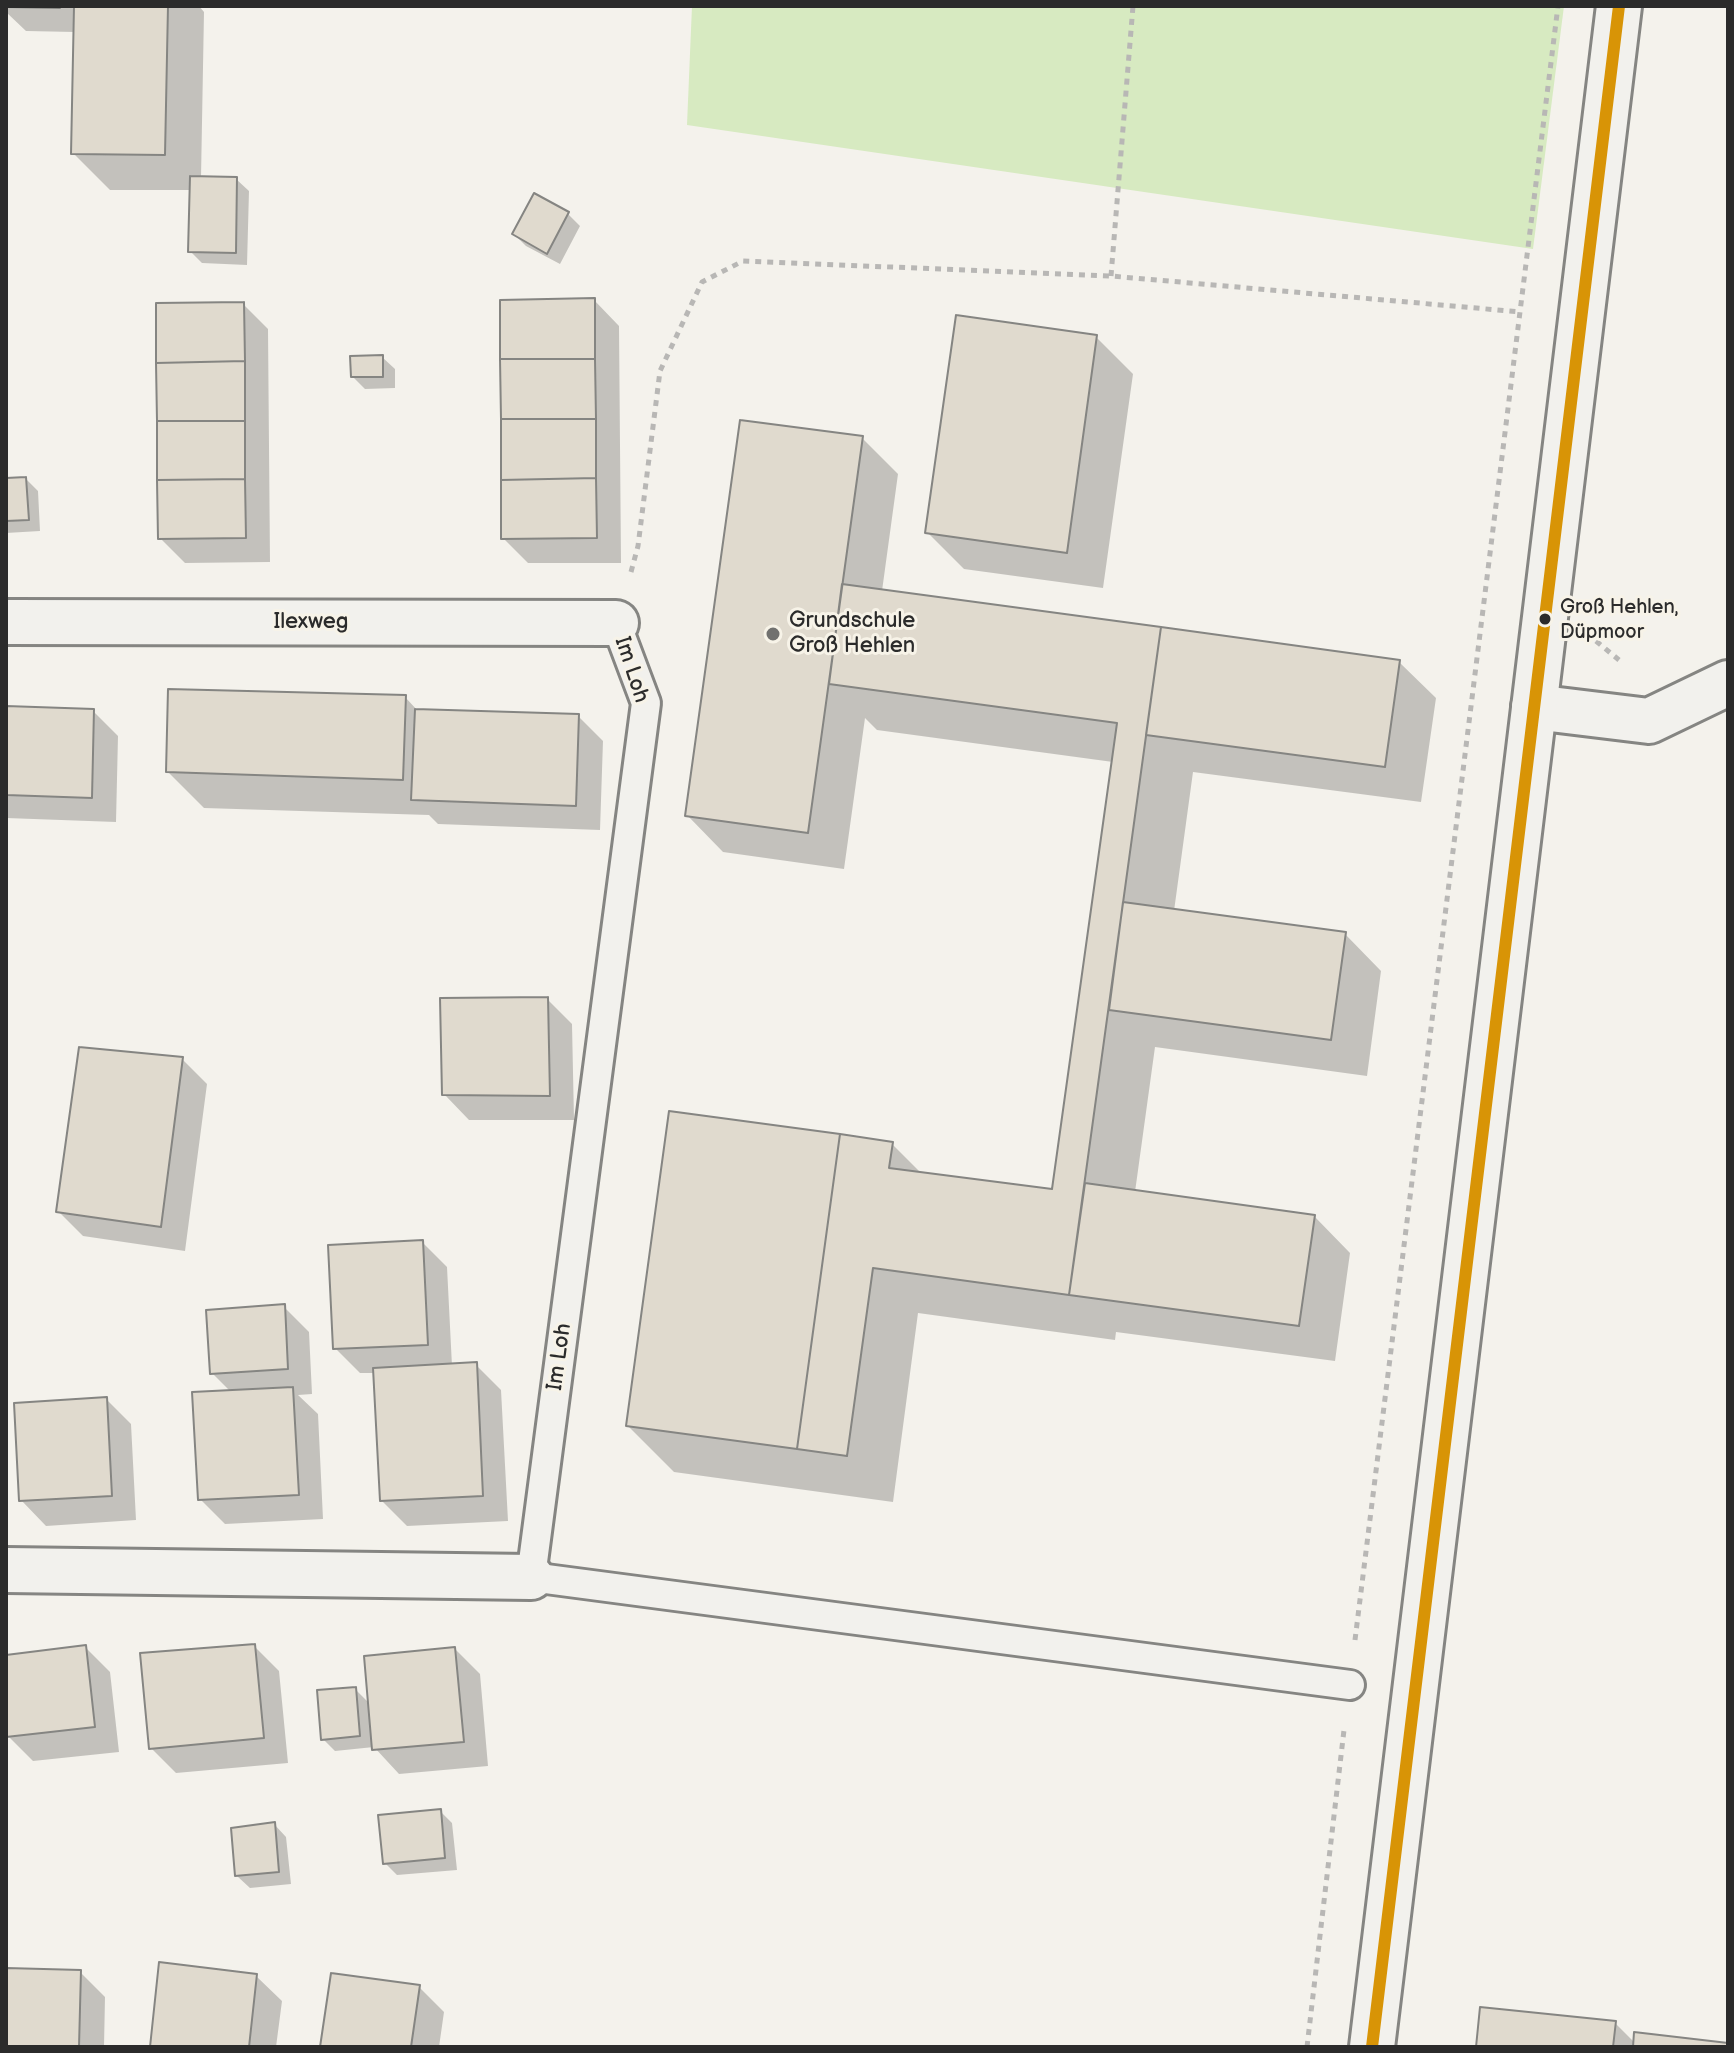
<!DOCTYPE html>
<html>
<head>
<meta charset="utf-8">
<style>
	body { margin:0 }
	#map { position:relative; width:1734px; height:2053px; overflow:hidden; background:#f4f2ec; font-family:"Balsamiq Sans",sans-serif }
	canvas { display:block }
	.frame { position:absolute; inset:0; border:8px solid #2b2b2b; pointer-events:none }
</style>
</head>
<body>
<div id="map">
<canvas width="1734" height="2053"></canvas>
<div class="frame"></div>
</div>
<script>
const g = document.querySelector('canvas').getContext('2d');
g.lineJoin = 'round';
function fill(path, color) { g.fillStyle = color; g.fill(path, 'evenodd'); }
const poly = rows => new Path2D(rows.map(r => 'M' + r).join(''));
function stroke(path, color, width, dash) { g.strokeStyle = color; g.lineWidth = width; g.lineCap = dash ? 'butt' : 'round'; g.setLineDash(dash || []); g.stroke(path); }
function write(font, color, halo, rows, align = 'center') {
  g.font = font + ' "Balsamiq Sans",sans-serif'; g.lineWidth = 6; g.setLineDash([]); g.textBaseline = 'middle'; g.strokeStyle = halo; g.fillStyle = color; for (const [text, x, y, turn = 0] of rows) {
    g.save(); g.translate(x, y); g.rotate((+turn || 0) * Math.PI / 180); g.textAlign = isNaN(turn) ? turn : align; if (halo) g.strokeText(text, 0, 0); g.fillText(text, 0, 0); g.restore();
  }
}
const green = poly([
	[692,6,1564,6,1533,249,687,125]
]);
const shadow = poly([
	[6,6,199,6,204,12,201,178,236,179,249,191,247,265,202,263,190,251,192,190,110,190,73,153,75,32,26,31,6,12],
	[568,214,580,226,560,264,526,246,514,234],
	[594,300,619,326,621,563,528,563,503,538],
	[243,304,268,329,270,562,185,563,160,538],
	[1096,337,1133,374,1103,588,964,569,927,532],
	[382,357,395,369,395,388,365,389,353,377],
	[862,438,898,474,882,591,1399,662,1436,698,1421,802,1193,772,1174,911,1345,934,1381,971,1367,1076,1155,1047,1135,1192,1314,1216,1350,1253,1335,1361,1116,1332,1115,1340,918,1313,893,1502,674,1472,628,1426,892,1144,922,1174,1054,1191,1113,762,877,730,865,718,844,869,723,852,687,815],
	[26,479,38,491,40,531,6,533,6,480],
	[405,697,418,711,578,716,603,741,600,830,438,824,429,815,204,808,168,772],
	[6,708,93,711,118,736,116,822,6,818],
	[547,999,572,1024,574,1120,469,1120,444,1094],
	[182,1059,207,1084,185,1251,83,1236,58,1211],
	[422,1242,447,1267,452,1366,476,1365,501,1390,508,1521,407,1526,382,1501,376,1373,360,1373,335,1348],
	[284,1307,309,1332,312,1394,298,1395,318,1414,323,1519,225,1524,200,1499,231,1392,212,1373],
	[106,1399,131,1424,136,1520,46,1526,21,1500],
	[254,1646,279,1671,288,1763,176,1773,151,1748],
	[85,1647,110,1672,119,1752,33,1761,8,1736,6,1657],
	[455,1649,480,1674,488,1766,399,1774,374,1747,335,1751,323,1739,355,1689,370,1704],
	[440,1811,452,1823,457,1870,397,1875,385,1863],
	[274,1824,286,1837,291,1884,250,1888,237,1876],
	[6,1970,80,1972,105,1997,104,2047,6,2047],
	[256,1976,282,2001,276,2047,152,2047],
	[419,1987,444,2012,439,2047,322,2047],
	[1615,2023,1635,2043,1728,2047,1478,2047]
]);
const building = poly([
	[6,6,60,6,60,8,6,7,6,6],
	[74,6,168,6,165,155,71,154,74,6],
	[190,176,237,177,236,253,188,252,190,176],
	[534,193,569,212,547,254,512,234,534,193],
	[595,298,595,359,500,359,500,300,595,298],
	[244,302,245,361,156,363,156,303,244,302],
	[956,315,1097,335,1067,553,925,533,956,315],
	[383,355,383,377,351,377,350,356,383,355],
	[500,359,595,359,596,419,501,419,500,359],
	[245,361,245,421,157,421,156,363,245,361],
	[501,419,596,419,596,478,501,480,501,419],
	[740,420,863,436,808,833,685,816,740,420],
	[157,421,245,421,245,479,157,480,157,421],
	[26,477,29,520,6,521,6,478,26,477],
	[596,478,597,538,501,539,501,480,596,478],
	[245,479,246,538,158,539,157,480,245,479],
	[842,584,1161,627,1069,1295,873,1268,847,1456,797,1449,840,1134,893,1142,889,1168,1052,1189,1117,723,829,684,842,584],
	[1161,627,1400,660,1385,767,1146,735,1161,627],
	[168,689,406,695,403,780,166,772,168,689],
	[6,706,94,709,92,798,6,795,6,706],
	[415,709,579,714,576,806,411,800,415,709],
	[1123,902,1346,932,1331,1040,1109,1010,1123,902],
	[548,997,550,1096,442,1095,440,998,548,997],
	[79,1047,183,1057,161,1227,56,1212,79,1047],
	[669,1111,840,1134,797,1449,626,1426,669,1111],
	[1085,1183,1315,1215,1299,1326,1069,1295,1085,1183],
	[423,1240,428,1345,333,1349,328,1245,423,1240],
	[285,1304,288,1369,210,1374,206,1310,285,1304],
	[477,1362,483,1496,380,1501,373,1368,477,1362],
	[293,1387,299,1495,198,1500,192,1392,293,1387],
	[107,1397,112,1496,19,1501,14,1403,107,1397],
	[255,1644,264,1738,149,1749,140,1653,255,1644],
	[86,1645,95,1727,6,1737,6,1655,86,1645],
	[455,1647,464,1742,372,1750,364,1656,455,1647],
	[356,1687,360,1736,321,1740,317,1690,356,1687],
	[441,1809,445,1858,383,1864,378,1815,441,1809],
	[275,1822,279,1872,235,1876,231,1828,275,1822],
	[159,1962,257,1974,249,2047,150,2047,159,1962],
	[6,1968,81,1970,79,2047,6,2047,6,1968],
	[331,1973,420,1985,411,2047,320,2047,331,1973],
	[1480,2007,1616,2021,1613,2047,1476,2047,1480,2007],
	[1634,2032,1728,2043,1728,2047,1633,2047,1634,2032]
]);
const path = poly([
	[1111,276,1133,6],
	[631,572,638,546,660,371,702,282,743,261,1111,276,1521,312],
	[1596,641,1619,660],
	[1355,1640,1558,6],
	[1307,2047,1344,1730]
]);
const service = poly([
	[616,623,646,703,531,1577,1350,1685]
]);
const minor = poly([
	[6,622,616,623],
	[1534,707,1649,721,1728,683],
	[6,1570,531,1577]
]);
const secondary = poly([
	[1372,2047,1619,6]
]);
const bus1 = poly([
	[1372,2047,1619,6]
]);
const markers = [
	[1545,619,7,"#2b2b2b"],
	[773,634,8,"#71716f"]
];
const busNames = [
	["Groß Hehlen,",1560,608],
	["Düpmoor",1560,633]
];
const poiNames = [
	["Grundschule",789,621],
	["Groß Hehlen",789,646]
];
const streetNames = [
	["Ilexweg",311,622],
	["Im Loh",631,670,72],
	["Im Loh",560,1357,-82]
];
fill(green, '#d7eac1');
fill(shadow, '#0003');
fill(building, '#e0dace');
stroke(building, '#858582', 2);
stroke(service, '#858582', 34);
stroke(minor, '#858582', 50);
stroke(secondary, '#858582', 50);
stroke(path, '#b8b7b5', 5, [6, 6]);
stroke(service, '#f2f1ed', 28);
stroke(minor, '#f2f1ed', 44);
stroke(secondary, '#f2f1ed', 44);
stroke(bus1, '#d89406', 12);
for (const [x, y, r, color] of markers) { const dot = new Path2D(); dot.arc(x, y, r, 0, 2 * Math.PI); g.fillStyle = color; g.fill(dot); stroke(dot, '#f7f3e8', 3); }
write('20px', '#2b2b2b', '#f7f3e8', busNames, 'left');
write('22px', '#2b2b2b', '#f7f3e8', poiNames, 'left');
write('22px', '#2b2b2b', '#f7f3e8', streetNames);
</script>
</body>
</html>
